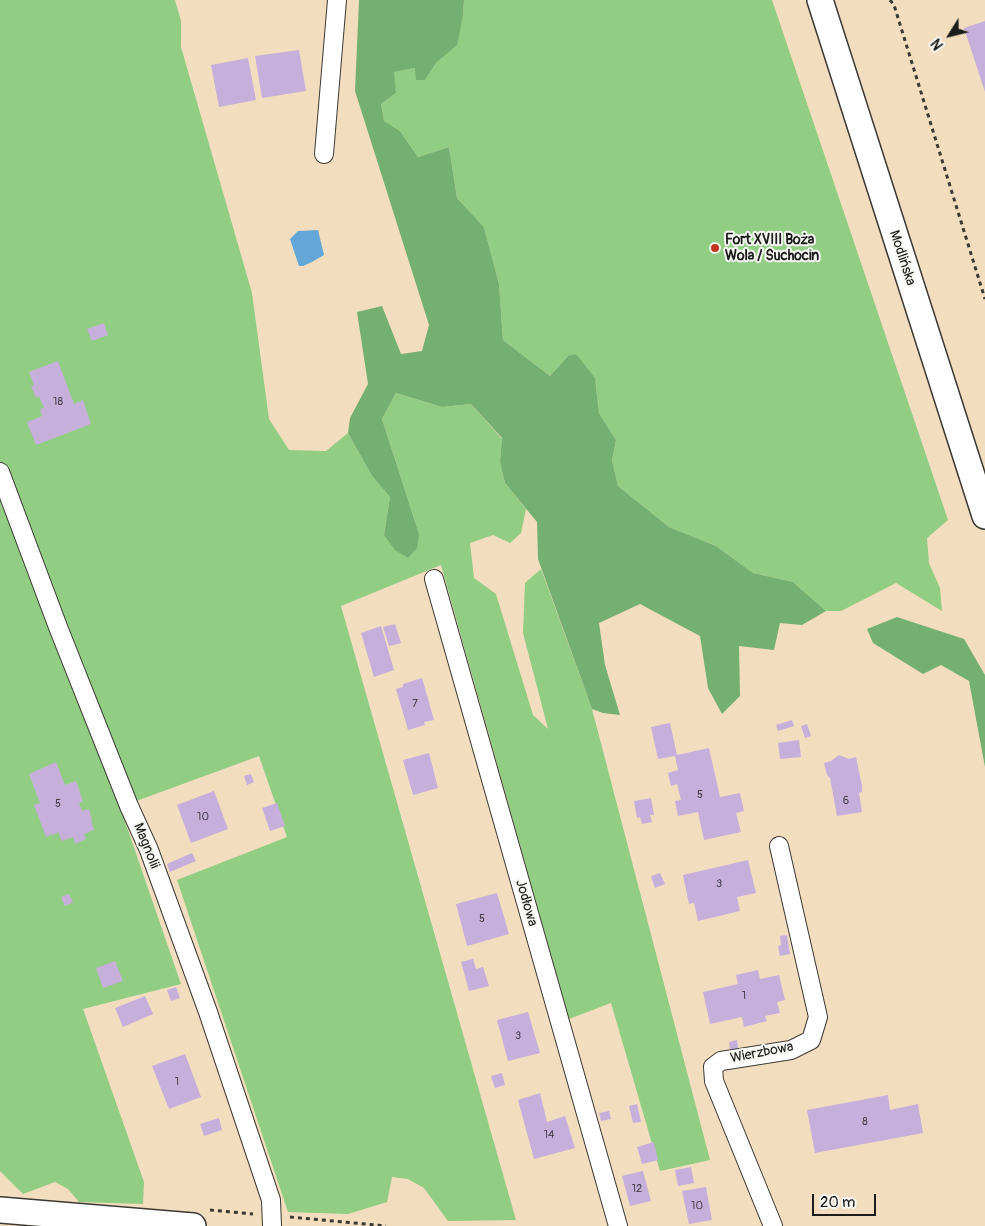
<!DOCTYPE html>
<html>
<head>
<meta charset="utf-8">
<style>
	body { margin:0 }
	#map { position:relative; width:985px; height:1226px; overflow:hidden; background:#f2ddbf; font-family:Pangolin,sans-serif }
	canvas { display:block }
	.north { position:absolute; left:925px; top:10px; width:50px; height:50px; -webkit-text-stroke:4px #f6f6f2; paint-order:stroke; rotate:234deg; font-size:14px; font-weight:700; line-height:20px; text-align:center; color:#1c1c1c }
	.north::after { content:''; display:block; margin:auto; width:18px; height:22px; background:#1c1c1c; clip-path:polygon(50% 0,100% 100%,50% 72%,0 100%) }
	.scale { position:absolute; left:812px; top:1194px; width:64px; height:22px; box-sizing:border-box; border:2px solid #1c1c1c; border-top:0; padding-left:6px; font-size:15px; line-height:18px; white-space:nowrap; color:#1c1c1c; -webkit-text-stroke:4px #f6f6f2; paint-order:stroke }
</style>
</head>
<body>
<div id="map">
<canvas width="985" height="1226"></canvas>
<div class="north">N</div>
<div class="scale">20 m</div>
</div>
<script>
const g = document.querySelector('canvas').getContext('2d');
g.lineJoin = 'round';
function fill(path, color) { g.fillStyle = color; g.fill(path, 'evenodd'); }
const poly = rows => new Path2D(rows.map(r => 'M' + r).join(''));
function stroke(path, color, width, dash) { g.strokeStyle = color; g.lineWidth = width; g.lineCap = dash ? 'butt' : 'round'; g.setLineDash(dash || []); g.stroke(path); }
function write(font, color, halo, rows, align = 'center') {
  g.font = font + ' Pangolin,sans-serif'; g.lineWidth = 4; g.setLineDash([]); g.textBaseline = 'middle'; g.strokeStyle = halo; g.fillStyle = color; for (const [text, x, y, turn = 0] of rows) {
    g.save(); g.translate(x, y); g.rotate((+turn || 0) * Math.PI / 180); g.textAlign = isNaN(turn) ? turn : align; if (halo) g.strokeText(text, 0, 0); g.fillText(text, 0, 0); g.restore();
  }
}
const green = poly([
	[0,0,175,0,181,21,181,47,252,293,269,419,289,450,326,451,348,433,372,476,390,497,384,535,419,534,382,419,396,393,442,407,471,404,502,439,500,462,505,483,526,509,521,533,510,543,493,535,470,543,474,578,496,594,533,715,548,729,523,633,525,583,541,569,592,709,710,1160,660,1171,611,1003,569,1019,441,565,341,606,516,1220,448,1221,424,1188,408,1179,392,1177,387,1202,348,1214,288,1212,177,880,287,837,259,756,120,807,181,984,83,1009,144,1182,143,1204,79,1202,68,1189,55,1182,23,1194,0,1171],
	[464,0,772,0,948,520,927,538,929,563,940,588,942,611,896,583,841,611,826,611,793,582,753,573,716,546,669,527,618,486,612,460,616,440,599,413,595,378,568,356,550,376,503,340,499,284,484,227,457,198,449,147,418,157,400,131,384,121,381,104,396,93,393,72,415,68,425,80,436,63,456,45,463,16]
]);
const forest = poly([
	[359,0,464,0,463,16,457,45,436,63,425,80,416,80,415,68,394,72,396,93,381,104,384,121,400,131,418,157,449,147,457,198,484,227,499,284,503,340,550,376,568,356,576,354,595,378,599,413,616,440,612,460,618,486,669,527,716,546,753,573,793,582,826,611,802,625,780,623,774,650,739,646,740,696,722,714,708,688,700,636,640,604,599,623,605,665,620,715,603,713,592,709,538,559,537,522,505,483,500,462,502,438,471,404,442,407,396,393,382,419,419,534,417,548,408,558,395,550,384,535,390,497,372,476,348,433,350,418,368,384,357,312,382,306,401,354,422,351,429,325,355,91],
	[897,617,964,639,985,675,985,767,969,681,941,665,923,674,873,643,867,629]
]);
const water = poly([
	[318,230,324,255,312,262,303,266,299,266,290,239,298,231]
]);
const building = poly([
	[985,21,985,92,964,28],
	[299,50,306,91,262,98,255,56],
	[248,58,256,100,219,107,211,65],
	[104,323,108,335,92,341,87,329],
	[58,361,74,404,83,400,91,424,36,445,27,422,42,416,40,409,44,408,39,396,36,398,31,386,34,385,29,372],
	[395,624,401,643,389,646,383,627],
	[381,626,394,670,374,677,361,633],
	[422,678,434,720,424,722,425,725,408,730,396,689,403,687,403,684],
	[792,720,794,726,778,731,776,725],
	[670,723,677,755,709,748,720,797,740,793,744,811,736,813,741,832,704,840,698,812,678,816,675,801,681,800,677,784,671,786,668,773,678,770,675,756,658,759,651,727],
	[807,724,811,736,805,738,801,726],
	[799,740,801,757,780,759,778,743],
	[429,753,438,788,413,795,403,760],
	[839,755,849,759,856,757,862,786,862,792,859,793,862,812,837,816,830,778,827,775,824,763,831,761],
	[56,762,65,785,76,781,83,801,79,803,82,811,89,809,92,819,91,820,94,830,84,834,86,839,75,844,73,837,62,841,58,832,52,836,52,834,46,837,34,805,40,803,29,774],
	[251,774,254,782,247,785,244,776],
	[214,791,228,829,191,843,177,805],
	[651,798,654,815,650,815,652,822,642,824,640,817,637,818,634,801],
	[277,803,285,826,270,831,262,808],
	[192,853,196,861,170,872,167,864],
	[748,860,756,893,737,897,740,911,698,921,694,903,689,904,683,875],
	[660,873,665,884,655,888,651,876],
	[497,893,509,934,467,946,456,904],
	[69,894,73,902,65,906,61,897],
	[787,935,790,954,780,956,778,946,781,945,780,936],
	[473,959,476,969,483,967,489,986,469,991,461,962],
	[115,961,123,981,103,988,96,968],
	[758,970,760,979,779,975,785,1000,777,1002,780,1013,765,1016,767,1021,744,1027,742,1017,710,1024,703,992,738,984,736,975],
	[176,987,180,998,171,1001,167,990],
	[145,996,153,1014,123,1027,115,1008],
	[528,1012,540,1053,508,1061,497,1020],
	[737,1040,738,1048,730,1050,729,1042],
	[185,1054,201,1097,169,1109,152,1066],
	[502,1073,505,1085,495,1088,491,1076],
	[540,1093,547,1122,565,1116,575,1148,534,1159,518,1100],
	[888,1095,890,1110,918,1104,923,1133,815,1153,807,1110],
	[637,1104,641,1122,633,1123,629,1106],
	[609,1111,611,1119,601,1121,599,1113],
	[219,1118,222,1130,204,1136,200,1124],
	[654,1142,658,1160,642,1164,637,1147],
	[691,1167,694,1183,678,1186,675,1170],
	[643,1171,651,1201,630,1206,622,1176],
	[706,1187,712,1220,689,1224,682,1191]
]);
const path = poly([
	[890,0,894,5,985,299],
	[210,1210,253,1214],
	[290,1217,386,1226]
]);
const street = poly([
	[324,154,337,0],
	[0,472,58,627,129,806,149,850,208,1012,271,1200,272,1226],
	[434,579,618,1226],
	[773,1226,714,1081,713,1067,721,1061,791,1050,811,1040,818,1017,779,846]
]);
const secondary = poly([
	[820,0,985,516],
	[0,1210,193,1226]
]);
const markers = [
	[715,248,5,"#c8321e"]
];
const numberNames = [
	["18",58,402],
	["7",415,704],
	["5",700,795],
	["6",846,801],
	["5",58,804],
	["10",203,817],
	["3",719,884],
	["5",482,919],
	["1",744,996],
	["3",518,1036],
	["1",177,1082],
	["8",865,1122],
	["14",549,1135],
	["12",637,1189],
	["10",697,1206]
];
const poiNames = [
	["Fort XVIII Boża",725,240],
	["Wola / Suchocin",725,256]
];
const streetNames = [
	["Modlińska",902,258,72],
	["Magnolii",146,846,68],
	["Jodłowa",526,903,74],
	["Wierzbowa",762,1053,-11]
];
fill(green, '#91cd83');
fill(forest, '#74b071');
fill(water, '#62a7d7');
fill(building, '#c7afdb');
stroke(street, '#3c3934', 20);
stroke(secondary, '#3c3934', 28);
stroke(path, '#3c3934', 3, [4, 4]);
stroke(street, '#fff', 18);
stroke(secondary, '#fff', 25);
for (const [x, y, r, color] of markers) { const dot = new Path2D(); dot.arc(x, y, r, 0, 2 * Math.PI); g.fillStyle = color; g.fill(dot); stroke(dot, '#f6f6f2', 2); }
write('11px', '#47414c', null, numberNames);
write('bold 14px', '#1c1c1c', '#f6f6f2', poiNames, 'left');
write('14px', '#1c1c1c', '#f6f6f2', streetNames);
</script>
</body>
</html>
